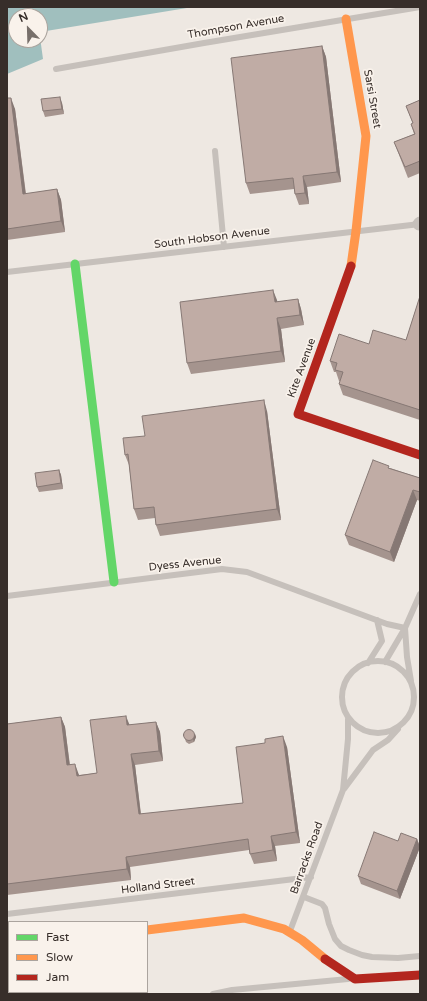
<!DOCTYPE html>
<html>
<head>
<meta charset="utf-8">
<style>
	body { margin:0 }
	#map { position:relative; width:427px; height:1001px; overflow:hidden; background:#eee8e2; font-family:"Varela Round",sans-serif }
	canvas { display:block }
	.frame { position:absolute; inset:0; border:8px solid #372e2a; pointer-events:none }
	.legend { position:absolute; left:8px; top:921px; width:140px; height:72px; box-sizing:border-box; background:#f9f2eb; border:1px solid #aba49e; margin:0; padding:5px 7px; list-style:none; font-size:12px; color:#372e2a }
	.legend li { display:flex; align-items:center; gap:8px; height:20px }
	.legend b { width:20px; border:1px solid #aba49e }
	.north { position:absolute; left:8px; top:8px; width:40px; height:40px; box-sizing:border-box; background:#f9f2eb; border:1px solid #aba49e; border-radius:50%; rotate:337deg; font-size:11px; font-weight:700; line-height:16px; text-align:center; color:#372e2a }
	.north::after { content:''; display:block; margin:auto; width:14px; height:18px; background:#776f6a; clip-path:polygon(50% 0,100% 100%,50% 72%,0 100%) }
</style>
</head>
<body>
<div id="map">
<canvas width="427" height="1001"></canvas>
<div class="frame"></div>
<ul class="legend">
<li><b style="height:5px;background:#63d668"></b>Fast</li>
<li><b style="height:5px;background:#ff974d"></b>Slow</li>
<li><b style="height:5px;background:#b3261e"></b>Jam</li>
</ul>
<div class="north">N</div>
</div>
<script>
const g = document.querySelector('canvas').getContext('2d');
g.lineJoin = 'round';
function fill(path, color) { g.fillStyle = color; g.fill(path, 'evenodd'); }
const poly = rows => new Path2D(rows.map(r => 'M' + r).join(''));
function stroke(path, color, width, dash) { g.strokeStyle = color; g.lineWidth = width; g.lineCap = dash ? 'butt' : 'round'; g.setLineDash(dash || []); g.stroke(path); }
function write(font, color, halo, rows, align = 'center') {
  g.font = font + ' "Varela Round",sans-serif'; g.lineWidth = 3.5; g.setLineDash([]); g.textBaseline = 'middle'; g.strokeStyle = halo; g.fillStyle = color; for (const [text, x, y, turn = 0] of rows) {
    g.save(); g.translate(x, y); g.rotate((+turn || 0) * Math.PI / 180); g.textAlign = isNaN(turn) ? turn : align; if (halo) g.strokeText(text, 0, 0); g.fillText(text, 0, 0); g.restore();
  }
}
const water = poly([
	[7,7,193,7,40,32,40,16,16,16,16,40,40,40,40,37,43,59,7,74]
]);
const lane = poly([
	[56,69,204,43,420,7],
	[215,151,224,247],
	[7,272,420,224],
	[7,596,222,569,247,572,387,624,405,628,385,662],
	'342 697a36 36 0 1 1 72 0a36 36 0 1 1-72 0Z',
	[368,663,382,641,377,620],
	[411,681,407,657,405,628,420,594],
	[344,789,373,750,388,740,398,729],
	[304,897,322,904,325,908,329,924,335,939,341,946,349,950,362,955,372,957,398,958,420,956],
	[7,914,311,877],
	[290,931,343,790,348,739,348,719],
	[213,994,232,990,348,979]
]);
const street = poly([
	[419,224,420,223],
	[7,948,9,948]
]);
const fast = poly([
	[75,264,114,582]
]);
const slow = poly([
	[346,19,366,136,356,231,351,266],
	[147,930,244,918,284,929,302,940,325,959]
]);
const jam = poly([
	[351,266,298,414,420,455],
	[325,959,355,979,420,975]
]);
const wall = poly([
	[322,46,326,57,341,182,307,187,309,204,299,205,295,194,294,189,250,194,246,183],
	[7,98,15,109,26,194,57,189,61,200,65,232,7,240],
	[420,100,420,173,408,178,394,142,414,134,411,124,413,124,406,106],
	[62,103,64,114,45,117,43,111],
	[420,296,420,420,343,395,339,384,340,381,339,381,336,372,334,372,330,361,369,344,406,340],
	[298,299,301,309,304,325,281,329,285,362,191,374,187,363,277,300,277,302],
	[267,411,281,520,160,536,156,525,155,518,138,520,134,509,129,465,125,455,145,436],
	[390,468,420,478,420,501,417,500,394,562,349,545,345,535],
	[59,470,61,475,63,489,39,492,37,487],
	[61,717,65,727,70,765,79,775,97,773,129,725,156,722,160,732,163,761,135,765,141,814,243,803,287,747,300,843,275,846,277,861,254,864,250,854,249,850,130,867,131,880,7,895,7,724],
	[195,734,196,737,194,742,189,744,186,742,184,736],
	[417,839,420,847,400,899,361,884,358,876,398,841]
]);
const shadedWall = poly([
	[322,46,326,57,341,182,337,172],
	[60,97,62,103,64,114,62,109],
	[11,98,15,109,27,205,23,194],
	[303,176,307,187,309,204,305,193],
	[57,189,61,200,65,232,61,221],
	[273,290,277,300,279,313,275,302],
	[298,299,301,309,304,325,300,315],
	[277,318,281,329,285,362,281,351],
	[264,400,267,411,281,520,277,509],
	[59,470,61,475,63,489,61,483],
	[413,490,417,500,394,562,390,552],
	[126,716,130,726,127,725],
	[61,717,65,727,71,776,67,765],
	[156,722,160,732,163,761,159,751],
	[195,734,196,737,194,742,193,739],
	[283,736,287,747,300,843,296,832],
	[131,754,135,765,142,825,139,814],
	[75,764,79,775,80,786,77,776],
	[271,836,275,846,277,861,273,850],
	[417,839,420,847,400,899,397,891],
	[126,857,130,867,131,880,127,869]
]);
const building = poly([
	[322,46,337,172,303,176,305,193,295,194,293,178,246,183,231,58,322,46],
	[60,97,62,109,43,111,41,99,60,97],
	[7,98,11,98,23,194,57,189,61,221,7,229,7,98],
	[420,100,420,161,405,167,394,142,415,134,411,124,413,123,406,106,420,100],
	[273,290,275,302,298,299,300,315,277,318,281,351,187,363,180,302,273,290],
	[420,296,420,410,339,384,343,372,335,370,337,363,330,361,339,334,369,344,373,330,406,340,420,296],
	[264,400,277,509,156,525,154,507,134,509,128,454,125,455,123,438,145,436,142,416,264,400],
	[373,460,389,466,388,468,420,478,420,492,413,490,390,552,345,535,373,460],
	[59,470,61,483,37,487,35,473,59,470],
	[126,716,127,725,156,722,159,751,131,754,139,814,243,803,236,747,265,743,265,739,283,736,296,832,271,836,273,850,250,854,248,839,126,857,127,869,7,884,7,724,61,717,67,765,75,764,77,776,97,773,90,720,126,716],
	'183.5 735a5.5 5.5 0 1 1 11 0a5.5 5.5 0 1 1-11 0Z',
	[374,832,398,841,401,833,417,839,397,891,358,876,374,832]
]);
const streetNames = [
	["Thompson Avenue",236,27,-10],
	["Sarsi Street",372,99,80],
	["South Hobson Avenue",212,238,-7],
	["Kite Avenue",302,368,-70],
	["Dyess Avenue",185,564,-6],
	["Barracks Road",307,858,-70],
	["Holland Street",158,886,-7]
];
fill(water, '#a0bfbe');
stroke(lane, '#c6c0bb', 6);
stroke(street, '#c6c0bb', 13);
stroke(fast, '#63d668', 9);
stroke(slow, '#ff974d', 9);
stroke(jam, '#b3261e', 9);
fill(wall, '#a5948e');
fill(shadedWall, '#867874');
fill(building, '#c0aca5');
stroke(building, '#867874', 1);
write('11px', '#372e2a', '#f9f2eb', streetNames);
</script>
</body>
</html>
